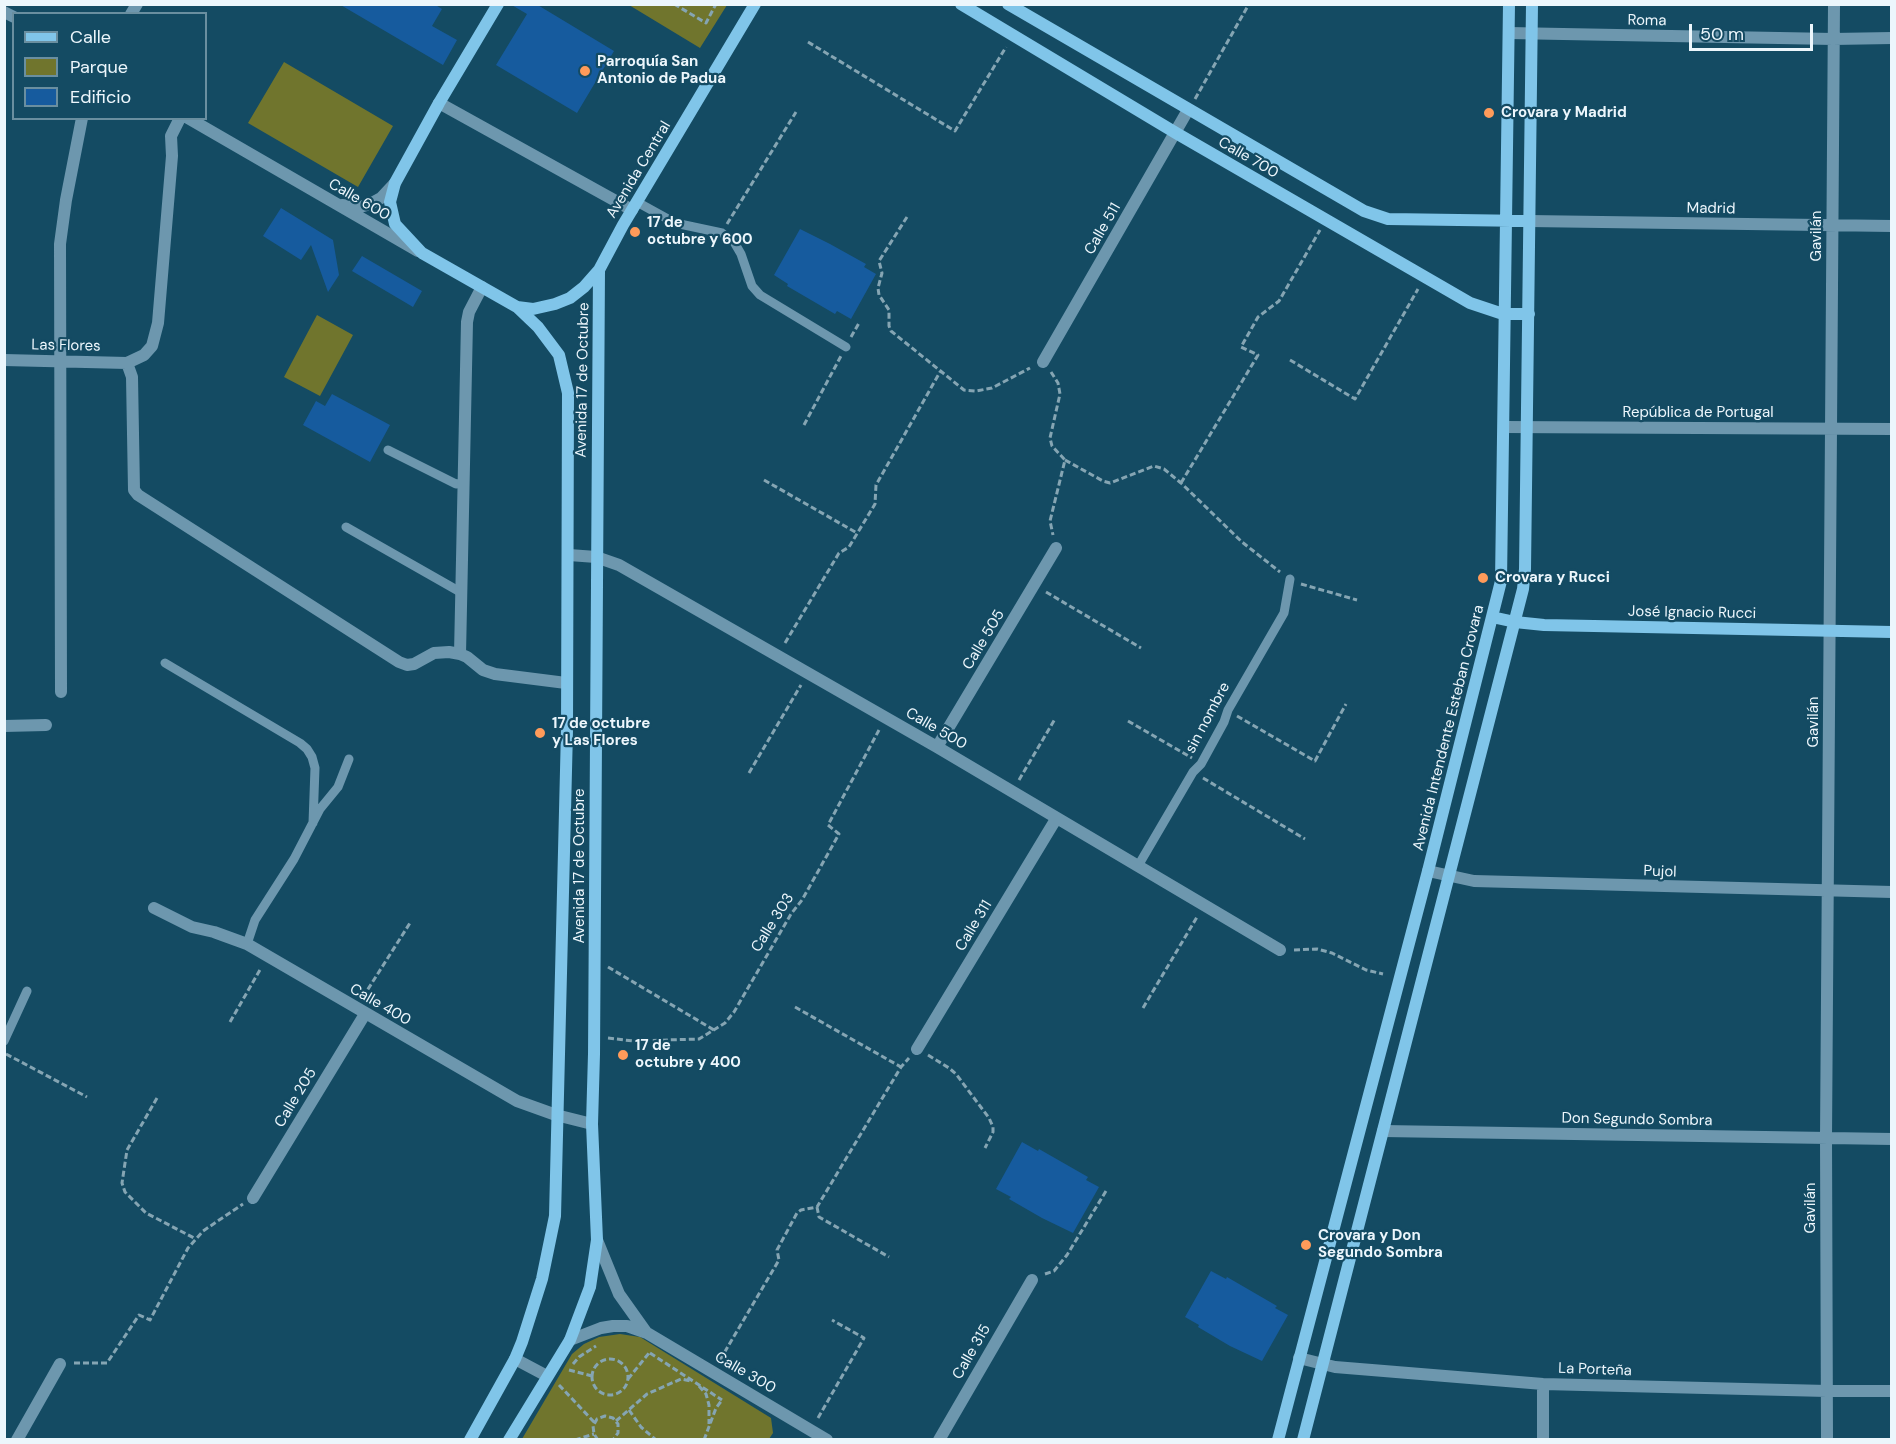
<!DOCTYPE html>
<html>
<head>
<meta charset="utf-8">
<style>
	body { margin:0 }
	#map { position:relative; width:1896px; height:1444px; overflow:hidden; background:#144b63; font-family:"DM Sans",sans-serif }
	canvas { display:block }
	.frame { position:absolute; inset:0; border:6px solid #ecf6fc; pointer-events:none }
	.legend { position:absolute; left:12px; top:12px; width:195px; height:108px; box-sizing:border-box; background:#144b63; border:2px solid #6a8fa0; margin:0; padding:8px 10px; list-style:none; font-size:18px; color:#ecf6fc }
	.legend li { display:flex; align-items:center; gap:12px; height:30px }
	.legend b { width:30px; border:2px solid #6a8fa0 }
	.scale { position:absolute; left:1689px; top:24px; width:124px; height:27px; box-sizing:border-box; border:3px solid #ecf6fc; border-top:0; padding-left:8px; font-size:18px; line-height:21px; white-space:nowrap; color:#ecf6fc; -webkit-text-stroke:4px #144b63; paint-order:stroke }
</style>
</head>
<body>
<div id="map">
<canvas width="1896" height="1444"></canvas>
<div class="frame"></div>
<ul class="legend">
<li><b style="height:8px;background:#80c5e9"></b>Calle</li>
<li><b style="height:16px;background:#70752d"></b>Parque</li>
<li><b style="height:16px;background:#165b9e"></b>Edificio</li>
</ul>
<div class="scale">50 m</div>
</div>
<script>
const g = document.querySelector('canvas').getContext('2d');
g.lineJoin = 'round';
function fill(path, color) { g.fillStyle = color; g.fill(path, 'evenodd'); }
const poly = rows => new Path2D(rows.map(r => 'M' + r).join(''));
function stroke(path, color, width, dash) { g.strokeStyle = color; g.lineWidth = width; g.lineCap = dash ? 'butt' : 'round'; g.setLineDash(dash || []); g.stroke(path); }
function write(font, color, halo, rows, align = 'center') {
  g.font = font + ' "DM Sans",sans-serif'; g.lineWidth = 4.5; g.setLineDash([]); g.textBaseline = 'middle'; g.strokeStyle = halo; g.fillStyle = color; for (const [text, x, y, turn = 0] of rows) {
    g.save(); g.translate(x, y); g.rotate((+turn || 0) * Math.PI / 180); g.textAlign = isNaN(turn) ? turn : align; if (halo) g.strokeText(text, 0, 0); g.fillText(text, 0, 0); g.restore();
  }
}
const green = poly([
	[629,5,727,5,700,48],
	[284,62,393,126,358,187,248,123],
	[317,315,353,335,320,396,284,377],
	[620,1334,640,1337,771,1418,773,1433,769,1439,522,1439,572,1354,584,1344,599,1337]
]);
const building = poly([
	[339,4,434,4,442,9,432,26,457,40,443,65],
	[510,4,536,4,614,51,577,113,496,65,527,14],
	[281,208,333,240,339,275,328,292,311,245,301,260,263,236],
	[800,229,830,244,866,264,864,267,876,274,851,319,837,311,835,314,787,286,788,284,774,275],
	[362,256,422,291,413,307,352,271],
	[332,394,390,425,370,462,303,425,316,401,325,406],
	[1022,1142,1038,1151,1039,1149,1088,1177,1086,1180,1099,1187,1073,1233,1042,1218,1009,1199,1011,1197,996,1189],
	[1211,1271,1226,1279,1227,1277,1277,1306,1275,1308,1288,1315,1262,1361,1230,1346,1198,1327,1199,1325,1185,1317]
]);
const path = poly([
	[674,4,706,23,716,4],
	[808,42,955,131,1006,47],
	[1195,99,1249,4],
	[907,217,879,261,882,273,878,288,879,295,889,310,889,326,891,331,964,390,976,391,992,388,1030,368],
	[727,224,796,112],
	[851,337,859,323],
	[1290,360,1355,399,1418,289],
	[1051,372,1058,383,1060,394,1050,438,1052,446,1065,460,1050,521,1053,535],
	[804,425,841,356],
	[1065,460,1103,481,1110,483,1154,466,1164,469,1181,483,1242,542,1280,572],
	[764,480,857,533],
	[1181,483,1258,355,1241,347,1258,317,1279,301,1320,230],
	[1301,584,1357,600],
	[1046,592,1141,648],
	[785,643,839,553,849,547,875,504,876,485,940,372],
	[1237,716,1315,761,1346,704],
	[1128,721,1192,758],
	[749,773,801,685],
	[1203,778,1305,839],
	[1019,780,1055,719],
	[1294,950,1317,949,1332,953,1366,970,1383,974],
	[608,967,714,1030],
	[363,997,410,923],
	[795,1007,901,1067],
	[1143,1008,1197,917],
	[230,1022,261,968],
	[608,1038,633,1041,699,1039,725,1023,734,1012,791,914,802,900,839,834,828,825,879,730],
	[6,1054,87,1097],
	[928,1055,949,1068,956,1074,989,1118,993,1127,993,1132,985,1148],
	[157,1098,127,1150,122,1183,125,1192,146,1213,196,1239],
	[817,1207,819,1217,889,1257],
	[1045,1274,1054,1271,1067,1255,1106,1191],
	[650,1353,722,1400],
	'592 1377a18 18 0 1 1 36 0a18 18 0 1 1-36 0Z',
	[720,1360,779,1260,777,1250,797,1213,801,1210,817,1207,901,1067,909,1058],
	[74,1363,107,1363,139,1315,150,1320,188,1248,203,1231,243,1204],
	[573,1364,579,1357,596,1346],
	[569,1370,592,1376],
	[628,1379,649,1353],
	[559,1385,594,1422],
	[699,1386,706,1394,709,1405,709,1424],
	[629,1410,641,1427,656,1440],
	[818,1418,864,1338,832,1320],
	[616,1421,647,1394,681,1379,691,1381],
	[575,1440,594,1434],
	[598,1440,594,1434,593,1426,597,1419,605,1416,613,1418,618,1424,618,1433,613,1440],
	[704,1440,716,1408,722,1400]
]);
const lane = poly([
	[637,202,675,223,722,233,734,242,741,254,752,286,760,295,846,347],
	[388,450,456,484,464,483],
	[346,527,462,593],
	[165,663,300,743,307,749,312,757,315,768,313,823],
	[1138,866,1193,772,1201,764,1224,722,1228,710,1284,613,1290,579],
	[247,944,255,920,294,859,320,809,338,787,349,759],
	[4,1041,27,991]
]);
const street = poly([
	[4,12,14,17],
	[131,14,137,4],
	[1509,33,1833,39,1892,38],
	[439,103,632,210],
	[188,118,418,251],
	[342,205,360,207,370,204,381,198,395,183],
	[1529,221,1892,226],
	[482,287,469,312,467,322,460,654,467,657,483,670,495,674,566,683],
	[4,360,127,363,144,355,152,346,158,323,172,156,171,136,180,118],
	[1043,362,1188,110],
	[127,363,132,377,134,490,138,495,399,662,407,665,414,664,434,653,449,652,460,654],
	[1504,427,1892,429],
	[569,555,596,557,619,565,937,747,1280,950],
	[61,692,60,244,66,200,82,118],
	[4,726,46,725],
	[937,747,1056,548],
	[1428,871,1474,881,1892,892],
	[154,908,192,927,214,932,247,944,517,1101,556,1115,592,1124],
	[917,1049,1056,819],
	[1383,1131,1892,1139],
	[253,1198,365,1014],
	[597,1240,619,1294,646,1332],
	[570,1340,601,1328,613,1326,627,1326,647,1333,827,1440],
	[1299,1358,1335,1367,1543,1384,1827,1391,1892,1391],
	[515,1359,547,1376],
	[17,1440,60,1364],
	[939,1440,1032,1280],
	[1543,1440,1543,1384],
	[1827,1440,1826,1138,1834,4]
]);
const secondary = poly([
	[961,4,1176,133,1470,303,1503,314,1529,314],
	[1008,4,1364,211,1388,219,1529,221],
	[517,307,533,309,555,304,570,298,584,287,599,270,623,225,755,4],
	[1492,617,1515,622,1544,625,1892,632],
	[470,1440,515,1359,522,1342,542,1279,555,1216,567,730,568,393,559,355,538,327,517,307,422,253,395,224,390,202,395,183,439,103,498,4],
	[509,1440,570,1340,590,1287,597,1240,592,1124,594,1054,599,270],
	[1278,1440,1428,871,1501,581,1509,4],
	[1303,1440,1523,589,1525,569,1532,4]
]);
const markers = [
	[585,71,6,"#ff9b5a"],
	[1489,113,6,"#ff9b5a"],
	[635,232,6,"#ff9b5a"],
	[1483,578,6,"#ff9b5a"],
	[540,733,6,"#ff9b5a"],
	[623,1055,6,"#ff9b5a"],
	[1306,1245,6,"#ff9b5a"]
];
const streetNames = [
	["Roma",1647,21,1],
	["Calle 700",1248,158,30],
	["Avenida Central",639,170,-59],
	["Calle 600",359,200,30],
	["Madrid",1711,209,1],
	["Calle 511",1103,229,-60],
	["Gavilán",1817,236,-90],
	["Las Flores",66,346,1],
	["Avenida 17 de Octubre",583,380,-89],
	["República de Portugal",1698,413],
	["José Ignacio Rucci",1692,613,1],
	["Calle 505",984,640,-59],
	["sin nombre",1208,718,-62],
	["Gavilán",1814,722,-90],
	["Avenida Intendente Esteban Crovara",1449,728,-76],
	["Calle 500",936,729,30],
	["Avenida 17 de Octubre",580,866,-90],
	["Pujol",1660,872,2],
	["Calle 303",773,923,-58],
	["Calle 311",974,926,-59],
	["Calle 400",380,1005,30],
	["Calle 205",296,1098,-59],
	["Don Segundo Sombra",1637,1120,1],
	["Gavilán",1811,1208,-90],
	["Calle 315",972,1352,-60],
	["La Porteña",1595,1370,2],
	["Calle 300",745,1373,30]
];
const poiNames = [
	["Parroquía San",597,62],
	["Antonio de Padua",597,79],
	["Crovara y Madrid",1501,113],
	["17 de",647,223],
	["octubre y 600",647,240],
	["Crovara y Rucci",1495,578],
	["17 de octubre",552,724],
	["y Las Flores",552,741],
	["17 de",635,1046],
	["octubre y 400",635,1063],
	["Crovara y Don",1318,1236],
	["Segundo Sombra",1318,1253]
];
fill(green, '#70752d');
fill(building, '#165b9e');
stroke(path, '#85a5b3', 3, [6, 3]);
stroke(lane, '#6d97ae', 9);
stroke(street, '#6d97ae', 12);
stroke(secondary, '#80c5e9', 12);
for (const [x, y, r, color] of markers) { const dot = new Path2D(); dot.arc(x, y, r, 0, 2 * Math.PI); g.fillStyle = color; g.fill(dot); stroke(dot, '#144b63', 2); }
write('15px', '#ecf6fc', '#144b63', streetNames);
write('bold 15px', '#ecf6fc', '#144b63', poiNames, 'left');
</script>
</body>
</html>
